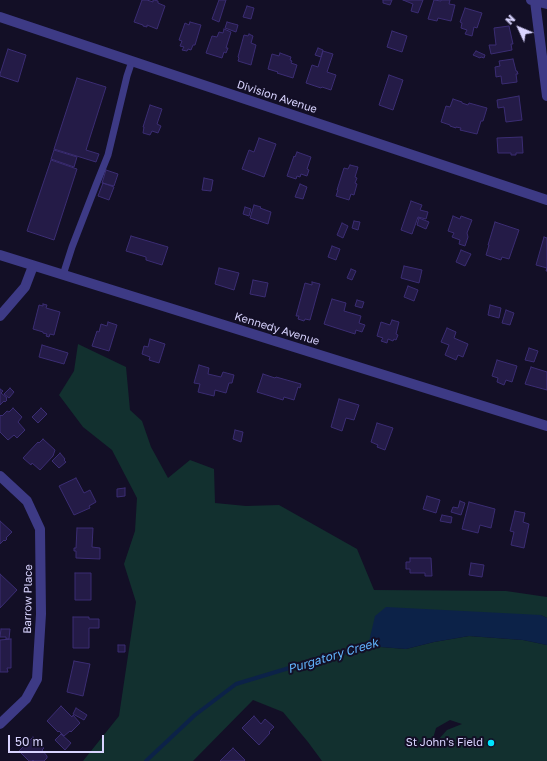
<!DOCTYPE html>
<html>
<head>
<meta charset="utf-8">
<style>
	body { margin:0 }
	#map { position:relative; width:547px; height:761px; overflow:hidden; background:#130f26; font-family:"Golos Text",sans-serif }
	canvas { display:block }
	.north { position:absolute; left:499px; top:8px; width:40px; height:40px; -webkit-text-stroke:3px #130f26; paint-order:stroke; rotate:314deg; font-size:11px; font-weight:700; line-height:16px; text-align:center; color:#d9d4ff }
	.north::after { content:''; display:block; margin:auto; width:14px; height:18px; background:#d9d4ff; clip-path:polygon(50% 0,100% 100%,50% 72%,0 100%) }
	.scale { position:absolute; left:8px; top:735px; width:96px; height:18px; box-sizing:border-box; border:2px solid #d9d4ff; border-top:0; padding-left:5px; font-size:12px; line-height:14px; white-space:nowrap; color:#d9d4ff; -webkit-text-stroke:3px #130f26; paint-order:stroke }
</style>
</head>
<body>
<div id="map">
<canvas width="547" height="761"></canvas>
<div class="north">N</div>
<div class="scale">50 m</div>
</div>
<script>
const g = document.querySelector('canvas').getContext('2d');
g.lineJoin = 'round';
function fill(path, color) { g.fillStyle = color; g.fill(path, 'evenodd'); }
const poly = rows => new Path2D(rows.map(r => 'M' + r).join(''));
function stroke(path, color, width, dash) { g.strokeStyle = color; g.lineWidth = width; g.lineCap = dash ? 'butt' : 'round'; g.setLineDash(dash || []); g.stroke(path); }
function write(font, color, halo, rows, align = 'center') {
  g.font = font + ' "Golos Text",sans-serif'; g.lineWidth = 4; g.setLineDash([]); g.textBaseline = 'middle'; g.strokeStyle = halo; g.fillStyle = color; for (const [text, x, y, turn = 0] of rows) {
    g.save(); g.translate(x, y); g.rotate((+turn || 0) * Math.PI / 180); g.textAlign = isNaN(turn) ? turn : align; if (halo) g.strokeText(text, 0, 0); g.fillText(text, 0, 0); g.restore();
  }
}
const green = poly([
	[78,344,126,367,130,410,142,421,151,447,168,478,190,460,214,469,215,503,246,506,279,505,357,549,374,590,506,591,547,597,547,618,541,615,368,646,406,649,434,642,469,636,523,640,547,645,547,761,322,761,308,742,283,712,253,700,193,761,83,761,119,716,136,602,124,564,135,531,137,498,112,450,83,427,59,395,74,371],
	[450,720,462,724,447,730,430,749,436,728]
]);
const water = poly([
	[386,607,541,615,547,618,547,645,523,640,469,636,434,642,406,649,368,646,375,616]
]);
const stream = poly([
	[146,761,195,715,236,684,299,665,371,645]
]);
const building = poly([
	[142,0,147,0,153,2,153,0,154,0,158,1,158,3,165,6,157,29,147,25,147,27,143,26,143,25,134,22,142,0],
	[219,0,226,0,219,22,212,19,219,0],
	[383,0,392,0,390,5,383,3,383,0],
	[403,0,423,0,418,13,411,11,413,4,403,0],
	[434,0,441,1,441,0,450,0,449,4,455,5,451,21,438,18,437,21,428,19,434,0],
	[247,6,254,8,251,19,243,17,247,6],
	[465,8,482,13,477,28,474,27,472,36,465,34,467,30,461,28,462,23,460,22,465,8],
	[190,22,201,25,195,45,193,45,191,50,188,49,187,51,182,50,184,47,180,46,182,41,179,40,185,23,189,25,190,22],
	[227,22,238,25,236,32,225,28,227,22],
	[509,26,513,44,511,44,512,50,491,54,489,45,496,45,494,28,509,26],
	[224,29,231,32,226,48,228,48,226,53,224,52,222,58,206,53,212,36,217,37,219,32,223,33,224,29],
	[392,31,407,36,402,52,387,47,392,31],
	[249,34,253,36,251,43,256,45,251,65,238,61,239,58,238,57,244,35,248,36,249,34],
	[318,48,323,50,321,57,315,55,318,48],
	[8,49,26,55,18,82,0,76,0,74,8,49],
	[323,51,333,54,327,72,336,75,331,90,322,87,321,88,306,83,312,65,318,67,323,51],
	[476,51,485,55,484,58,481,57,480,58,473,55,476,51],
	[280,53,291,57,290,60,292,61,291,63,297,65,293,78,277,73,278,72,268,69,272,54,279,56,280,53],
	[513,59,516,71,517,71,518,74,516,74,517,82,502,84,501,76,496,77,495,67,500,66,499,61,513,59],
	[389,75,403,80,393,110,379,105,389,75],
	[77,78,106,87,86,150,99,154,96,162,54,149,77,78],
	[519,96,522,120,506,122,504,107,498,108,497,100,519,96],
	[453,99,462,102,462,103,468,105,469,103,487,108,483,121,481,121,477,134,460,130,461,128,456,127,456,128,450,126,450,125,441,122,446,106,450,107,453,99],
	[150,105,162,109,157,124,161,126,158,133,152,131,150,135,143,133,144,127,143,127,150,105],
	[522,137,523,153,516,153,516,155,511,155,511,153,498,153,497,138,522,137],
	[259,138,276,144,264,177,242,169,249,150,254,152,259,138],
	[54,150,77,157,74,167,51,159,54,150],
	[297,152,311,157,307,169,309,170,307,176,301,174,300,177,297,176,296,179,287,176,294,156,295,157,297,152],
	[51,160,77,169,54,240,27,231,51,160],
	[350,165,358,167,355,177,357,178,355,183,357,184,354,195,351,194,349,200,336,196,338,190,337,190,344,168,348,169,350,165],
	[106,170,118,174,114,186,102,183,106,170],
	[204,178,213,180,211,191,202,190,204,178],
	[103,183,114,187,109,200,98,196,103,183],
	[300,184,307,187,303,199,295,197,300,184],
	[411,201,422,205,420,210,428,212,426,219,418,217,412,234,401,230,411,201],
	[254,205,261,207,260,208,271,212,268,224,250,218,254,205],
	[245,207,251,209,249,216,243,214,245,207],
	[453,216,460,219,461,216,472,220,467,233,468,237,465,246,459,244,460,240,452,237,454,233,448,231,453,216],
	[419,218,429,222,426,229,417,225,419,218],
	[354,221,360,222,358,230,352,228,354,221],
	[495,222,519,230,509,259,502,257,501,260,486,255,489,245,488,245,495,222],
	[342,223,348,226,343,238,337,235,342,223],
	[131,236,168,247,162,265,146,260,146,257,126,251,131,236],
	[544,237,547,238,547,271,546,271,547,268,536,265,544,237],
	[332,246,340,249,336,260,328,257,332,246],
	[461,250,471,254,465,266,456,262,461,250],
	[404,266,422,270,419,283,401,278,404,266],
	[219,268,239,273,234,290,215,284,219,268],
	[351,269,356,271,352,280,347,278,351,269],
	[253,280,268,283,265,297,250,294,253,280],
	[312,282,320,284,310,320,305,319,304,321,298,319,299,316,296,316,305,283,312,285,312,282],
	[408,286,418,290,414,301,404,297,408,286],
	[332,299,346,303,344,311,361,316,359,323,365,325,362,332,356,330,355,334,324,324,332,299],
	[357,300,364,302,362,308,355,306,357,300],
	[43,304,47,305,46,308,60,312,54,335,50,334,49,337,46,336,47,334,43,333,43,332,33,329,39,305,43,306,43,304],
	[490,305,501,308,499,318,488,315,490,305],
	[506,310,514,313,510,325,502,323,506,310],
	[392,320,399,322,396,334,398,335,396,340,394,339,393,341,388,339,387,343,381,341,383,338,377,336,381,322,390,325,392,320],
	[108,322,117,325,109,351,92,346,97,331,99,332,101,324,107,326,108,322],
	[447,328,456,332,454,338,468,344,463,357,458,355,456,360,445,355,449,345,441,342,447,328],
	[150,339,165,344,159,363,149,360,150,357,142,354,144,346,148,347,150,339],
	[42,345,68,353,64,364,39,357,42,345],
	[529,348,538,351,534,362,525,360,529,348],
	[497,360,517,366,512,382,506,380,504,385,497,382,498,378,492,376,497,360],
	[199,365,209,368,208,374,221,377,223,372,234,375,232,383,229,383,226,393,215,390,214,396,198,392,200,384,194,383,199,365],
	[531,367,547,372,547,390,525,384,531,367],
	[263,374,275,378,276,377,301,384,300,388,298,387,294,400,284,397,283,400,257,392,263,374],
	[10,388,14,392,9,398,4,394,10,388],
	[0,389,3,391,1,393,7,398,6,399,7,400,5,402,4,401,0,405,0,389],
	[339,399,359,405,354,420,346,418,342,431,331,427,339,399],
	[13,408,22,417,18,422,25,430,17,438,14,435,8,440,0,432,0,416,1,415,2,416,7,411,9,412,13,408],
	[41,408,47,414,38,423,32,417,41,408],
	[377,423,393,428,385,450,377,447,378,445,371,442,377,423],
	[235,430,243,432,241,442,233,439,235,430],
	[43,439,55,450,53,456,40,470,32,463,31,465,23,458,38,442,39,443,43,439],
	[60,453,65,459,64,460,66,462,59,468,52,461,60,453],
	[76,478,84,493,90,490,96,502,89,506,90,508,74,515,59,486,76,478],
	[125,488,125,496,117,497,117,489,125,488],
	[427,496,440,500,436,513,423,509,427,496],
	[460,501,465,503,461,515,451,512,453,507,458,508,460,501],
	[469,502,495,509,491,528,480,525,478,533,462,529,469,502],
	[515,511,525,513,523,522,529,524,524,548,511,545,514,532,510,531,515,511],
	[442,515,452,517,451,523,440,521,442,515],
	[0,521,12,532,6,538,7,539,5,541,4,540,0,544,0,521],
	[77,528,93,528,92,547,100,548,100,559,76,558,76,551,74,551,74,548,76,548,77,528],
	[410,558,431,558,432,576,425,576,425,573,410,573,410,569,406,569,406,562,410,562,410,558],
	[471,563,484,565,482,577,469,575,471,563],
	[75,573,91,573,91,600,75,600,75,573],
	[0,574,17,590,0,608,0,574],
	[73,617,89,617,89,619,99,619,99,628,89,628,89,648,73,648,73,617],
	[1,629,10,629,9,639,6,639,6,637,0,637,1,629],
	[11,639,11,668,7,668,8,672,0,672,0,640,11,639],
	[118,645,125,645,125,652,118,652,118,645],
	[74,661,90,664,83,696,67,692,74,661],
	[61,706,72,717,73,715,80,723,71,732,70,731,64,736,59,731,58,732,47,721,61,706],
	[76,708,87,715,84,720,73,714,76,708],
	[254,716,261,724,265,719,274,727,269,732,270,733,259,745,242,728,254,716],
	[61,734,71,743,65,750,55,740,61,734],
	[33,737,44,748,42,750,47,756,47,758,44,761,34,761,33,760,32,761,29,761,19,751,33,737],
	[233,748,245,760,244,761,220,761,233,748]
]);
const lane = poly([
	[63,275,72,247,96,185,108,155,127,76,132,61]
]);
const street = poly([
	[531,0,547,4],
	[535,1,547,96],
	[0,17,547,200],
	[0,255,547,426],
	[0,316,25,287,33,266],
	[0,476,27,501,40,529,41,614,37,679,26,699,0,724]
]);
const markers = [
	[491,743,4,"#00e5ff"]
];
const streetNames = [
	["Division Avenue",277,97,18],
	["Kennedy Avenue",277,329,17],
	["Barrow Place",28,599,-89]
];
const poiNames = [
	["St John's Field",483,743]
];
const waterNames = [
	["Purgatory Creek",333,656,-17]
];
fill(green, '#12302f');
fill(water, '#0c2248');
stroke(stream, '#0c2248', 4);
fill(building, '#241b47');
stroke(building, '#3b2d73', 1);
stroke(lane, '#3d3a85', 7);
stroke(street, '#3d3a85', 10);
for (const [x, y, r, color] of markers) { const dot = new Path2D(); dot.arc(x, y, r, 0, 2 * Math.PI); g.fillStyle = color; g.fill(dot); stroke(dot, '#130f26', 1.5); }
write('11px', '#d9d4ff', '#130f26', streetNames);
write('11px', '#d9d4ff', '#130f26', poiNames, 'right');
write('italic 12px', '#62b6ff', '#130f26', waterNames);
</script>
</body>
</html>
